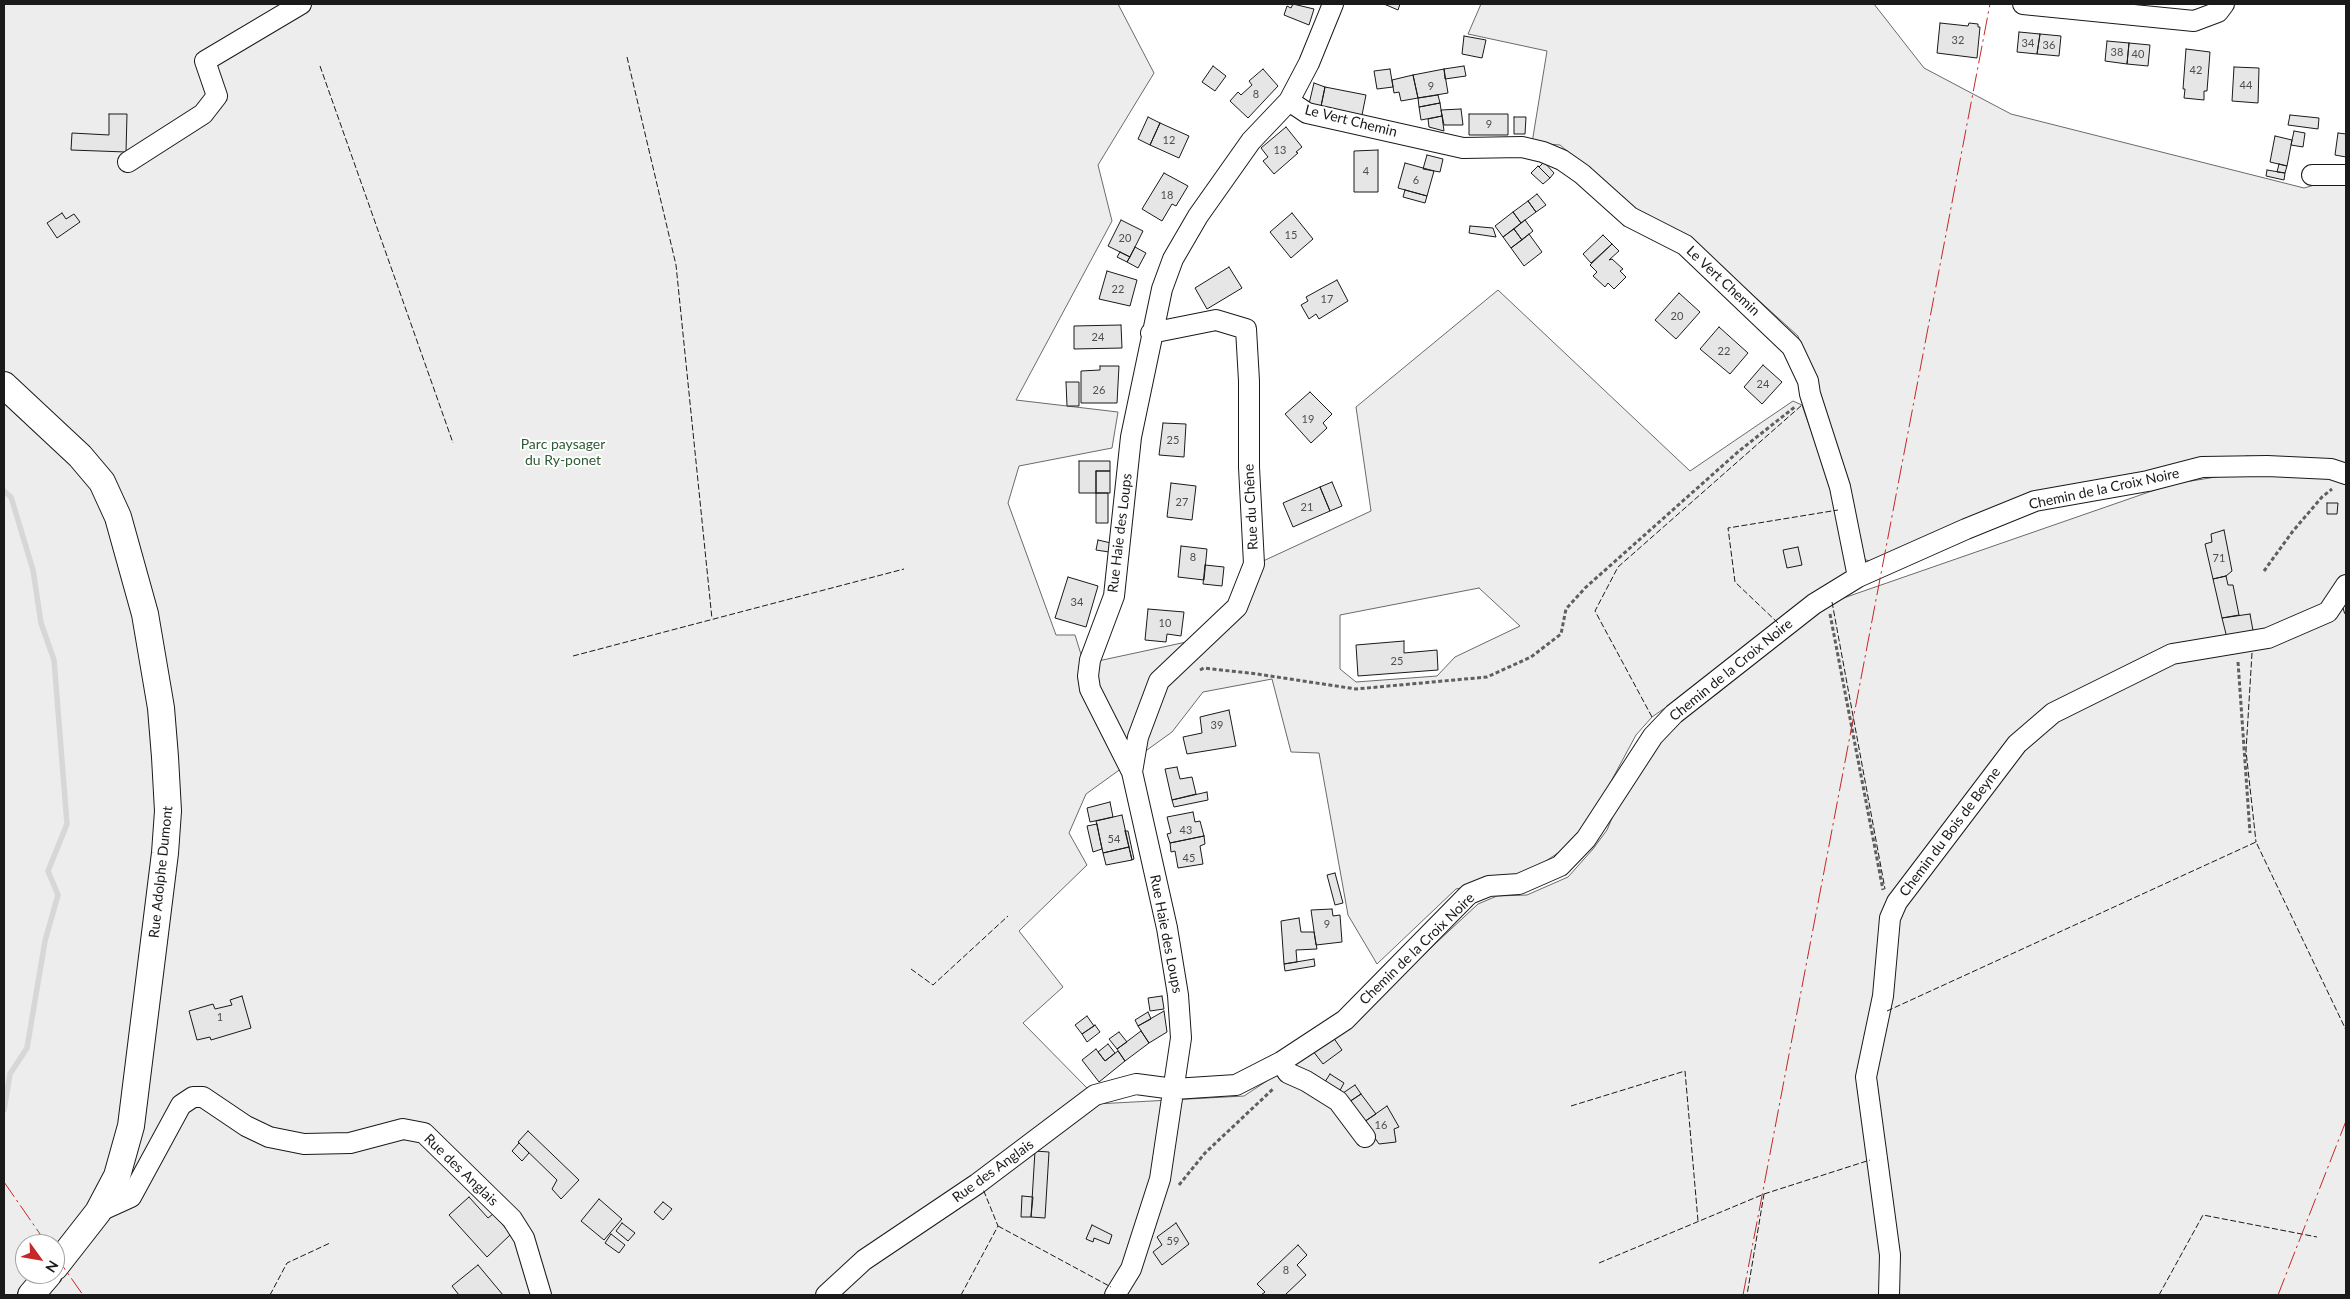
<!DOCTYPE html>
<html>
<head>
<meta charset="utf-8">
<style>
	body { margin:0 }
	#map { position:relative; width:2350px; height:1299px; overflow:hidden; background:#fff; font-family:Lato,sans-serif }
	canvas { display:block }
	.frame { position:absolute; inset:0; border:5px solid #1a1a1a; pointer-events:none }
	.north { position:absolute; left:15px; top:1234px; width:50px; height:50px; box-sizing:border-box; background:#fff; border:1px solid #a3a3a3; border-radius:50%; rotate:122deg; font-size:14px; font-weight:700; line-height:20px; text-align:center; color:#1a1a1a }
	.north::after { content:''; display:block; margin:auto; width:18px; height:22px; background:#c62828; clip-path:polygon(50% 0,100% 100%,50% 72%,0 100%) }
</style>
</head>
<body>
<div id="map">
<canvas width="2350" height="1299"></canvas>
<div class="frame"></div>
<div class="north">N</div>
</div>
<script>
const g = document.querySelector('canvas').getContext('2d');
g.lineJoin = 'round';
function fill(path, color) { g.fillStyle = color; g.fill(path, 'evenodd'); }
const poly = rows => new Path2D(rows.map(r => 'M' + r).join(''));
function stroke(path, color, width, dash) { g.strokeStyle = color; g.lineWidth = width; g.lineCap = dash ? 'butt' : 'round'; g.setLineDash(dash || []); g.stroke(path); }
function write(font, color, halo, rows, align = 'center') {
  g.font = font + ' Lato,sans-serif'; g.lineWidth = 4; g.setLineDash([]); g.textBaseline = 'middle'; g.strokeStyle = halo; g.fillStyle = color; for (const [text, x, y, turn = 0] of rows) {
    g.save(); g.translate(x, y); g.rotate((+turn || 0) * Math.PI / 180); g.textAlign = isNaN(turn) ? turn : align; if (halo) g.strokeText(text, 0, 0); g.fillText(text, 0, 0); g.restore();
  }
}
const built = poly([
	[4,4,1118,4,1154,73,1098,165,1112,221,1016,400,1118,412,1112,448,1019,466,1008,503,1056,635,1075,635,1084,664,1191,641,1239,606,1261,562,1371,511,1356,407,1498,290,1690,471,1793,401,1802,405,1839,510,1847,573,1715,673,1652,717,1636,735,1594,813,1582,829,1561,851,1526,874,1456,889,1377,964,1348,915,1319,753,1291,752,1272,679,1203,692,1172,732,1086,794,1069,833,1087,865,1019,931,1063,987,1023,1023,1087,1088,1085,1092,1096,1104,1244,1096,1288,1067,1350,1023,1478,904,1497,896,1527,895,1568,877,1593,849,1607,830,1630,775,1673,723,1718,693,1802,623,1832,602,2172,484,2323,460,2247,456,2035,497,1876,563,1863,559,1842,469,1798,336,1690,238,1633,207,1560,145,1532,143,1547,51,1468,34,1481,4,1874,4,1924,68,2011,114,2304,188,2325,182,2346,185,2346,1295,4,1295,4,4],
	[1479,588,1520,626,1455,657,1437,676,1356,682,1340,669,1340,615,1479,588],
	[25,1244,55,1244,55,1274,25,1274,25,1244]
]);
const stream = poly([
	[4,491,11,497,33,570,41,623,54,660,67,824,48,871,58,895,45,941,27,1048,10,1074,4,1110]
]);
const building = poly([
	[1293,4,1314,9,1309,25,1284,15,1287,6,1291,8,1293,4],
	[1384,4,1400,4,1398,10,1384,4],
	[1940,23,1968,26,1969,23,1978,24,1978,27,1980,27,1977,58,1937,53,1940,23],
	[2019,32,2040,34,2037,54,2017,52,2019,32],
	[2040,34,2061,36,2059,56,2037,54,2040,34],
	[1464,36,1486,40,1482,58,1462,54,1464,36],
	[2107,41,2129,43,2127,64,2105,61,2107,41],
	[2129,43,2150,45,2148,66,2127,64,2129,43],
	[2186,49,2210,52,2207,91,2204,91,2204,100,2184,98,2185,89,2183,89,2186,49],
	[1213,66,1226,76,1215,91,1202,82,1213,66],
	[1464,66,1466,76,1445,79,1444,69,1464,66],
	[2234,67,2259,68,2258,103,2232,101,2234,67],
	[1263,69,1278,86,1248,118,1230,101,1238,92,1241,95,1252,85,1249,81,1263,69],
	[1390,69,1393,87,1377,89,1374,71,1390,69],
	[1444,69,1448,93,1418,98,1413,75,1444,69],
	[1413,75,1418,98,1401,101,1399,92,1394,93,1392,80,1413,75],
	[1314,83,1325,87,1320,111,1308,108,1314,83],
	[1325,87,1366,95,1361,120,1320,111,1325,87],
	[1438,95,1440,103,1419,107,1418,98,1438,95],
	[1440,103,1442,116,1421,120,1419,107,1440,103],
	[1461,109,1463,125,1444,125,1441,110,1461,109],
	[109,114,127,114,126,152,71,150,72,133,109,135,109,114],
	[1469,114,1508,114,1508,135,1469,135,1469,114],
	[2290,115,2319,118,2318,129,2288,125,2290,115],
	[1442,116,1444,131,1429,127,1428,119,1442,116],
	[1148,117,1160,123,1150,145,1138,139,1148,117],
	[1514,117,1526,117,1525,134,1514,134,1514,117],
	[1160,123,1189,136,1179,158,1150,145,1160,123],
	[1286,127,1302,147,1296,152,1298,153,1274,174,1263,161,1268,157,1261,148,1286,127],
	[2294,131,2305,133,2303,147,2291,145,2294,131],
	[2338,133,2346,134,2346,157,2335,155,2338,133],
	[2275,136,2292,140,2287,166,2270,162,2275,136],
	[1378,150,1378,192,1354,192,1354,151,1378,150],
	[1427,155,1443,159,1440,172,1423,169,1427,155],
	[1544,162,1554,173,1550,178,1539,167,1544,162],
	[1405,163,1434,171,1427,196,1398,188,1405,163],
	[2279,164,2287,166,2285,173,2277,172,2279,164],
	[1538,166,1550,178,1543,184,1531,173,1538,166],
	[2267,170,2285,173,2284,180,2266,176,2267,170],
	[1164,173,1188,186,1176,206,1172,204,1162,221,1142,209,1164,173],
	[1405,190,1427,196,1425,203,1403,197,1405,190],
	[1537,194,1546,205,1536,212,1528,201,1537,194],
	[1528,201,1536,212,1521,223,1513,212,1528,201],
	[1513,212,1521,223,1503,237,1495,226,1513,212],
	[62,213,66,219,74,214,80,222,57,238,47,223,62,213],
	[1292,213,1313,239,1291,258,1270,232,1292,213],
	[1121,220,1143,231,1130,257,1108,246,1121,220],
	[1525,220,1533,231,1522,240,1514,229,1525,220],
	[1470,226,1493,228,1496,237,1469,233,1470,226],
	[1514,229,1522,240,1511,248,1503,237,1514,229],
	[1529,234,1542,252,1524,266,1511,248,1529,234],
	[1603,235,1612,244,1591,263,1583,254,1603,235],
	[1612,244,1619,251,1609,260,1612,259,1623,269,1620,271,1626,277,1614,289,1608,283,1605,287,1593,276,1597,272,1590,265,1612,244],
	[1135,247,1146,253,1138,268,1127,262,1135,247],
	[1120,252,1130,257,1127,262,1117,257,1120,252],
	[1229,267,1242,288,1207,309,1195,288,1229,267],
	[1107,271,1137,280,1130,306,1099,299,1107,271],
	[1337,280,1348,301,1319,319,1316,314,1309,319,1301,305,1308,301,1306,297,1337,280],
	[1679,293,1700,312,1676,339,1655,320,1679,293],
	[1121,325,1122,348,1074,349,1074,326,1121,325],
	[1719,327,1748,353,1730,374,1700,349,1719,327],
	[1763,365,1782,382,1762,404,1744,387,1763,365],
	[1100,366,1119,366,1117,403,1081,403,1081,371,1100,370,1100,366],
	[1066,382,1079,382,1079,406,1067,406,1066,382],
	[1310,392,1332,414,1323,423,1327,428,1311,443,1285,414,1310,392],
	[1163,423,1186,424,1184,457,1159,455,1163,423],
	[1079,461,1110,461,1110,471,1096,471,1096,493,1079,493,1079,461],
	[1096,471,1110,471,1110,493,1096,493,1096,471],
	[1332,482,1342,506,1330,511,1320,487,1332,482],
	[1171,483,1196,486,1192,520,1167,517,1171,483],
	[1320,487,1330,511,1293,527,1283,503,1320,487],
	[1096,493,1108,493,1108,523,1096,523,1096,493],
	[2327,503,2338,503,2337,514,2327,514,2327,503],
	[2224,530,2232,571,2226,576,2213,579,2205,544,2212,542,2211,534,2224,530],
	[1098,540,1111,543,1109,552,1096,550,1098,540],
	[1181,546,1207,549,1204,580,1178,577,1181,546],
	[1798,547,1802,565,1787,568,1783,550,1798,547],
	[1205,565,1224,567,1222,586,1203,584,1205,565],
	[2226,576,2228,585,2233,585,2239,615,2222,618,2213,579,2226,576],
	[1068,577,1098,586,1086,627,1055,618,1068,577],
	[1148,609,1184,612,1181,636,1167,634,1166,642,1145,640,1148,609],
	[2250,614,2254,636,2227,638,2222,618,2250,614],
	[1404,641,1404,653,1437,650,1438,670,1358,676,1356,645,1404,641],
	[1229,710,1236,746,1187,754,1183,737,1202,733,1200,717,1229,710],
	[1177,767,1180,779,1192,777,1196,794,1172,800,1165,769,1177,767],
	[1207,792,1208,800,1174,807,1172,800,1207,792],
	[1110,802,1113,817,1090,822,1087,808,1110,802],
	[1193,812,1195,822,1200,821,1204,836,1170,843,1167,834,1171,833,1167,817,1193,812],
	[1122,815,1129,847,1103,853,1096,821,1122,815],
	[1097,824,1102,849,1093,852,1087,826,1097,824],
	[1125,831,1128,831,1134,859,1132,860,1125,831],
	[1204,836,1205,844,1200,846,1203,864,1178,868,1175,851,1171,852,1170,843,1204,836],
	[1129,847,1132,860,1106,865,1103,853,1129,847],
	[1335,873,1343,903,1335,905,1327,875,1335,873],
	[1332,909,1333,916,1340,915,1342,942,1316,945,1311,910,1332,909],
	[1299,918,1301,932,1314,932,1317,949,1296,950,1297,962,1284,964,1281,921,1299,918],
	[1314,959,1315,966,1285,971,1284,964,1314,959],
	[242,996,251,1028,211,1040,210,1037,197,1040,189,1011,213,1004,215,1009,232,1005,230,1000,242,996],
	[1162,996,1164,1009,1150,1011,1148,998,1162,996],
	[1164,1011,1167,1032,1149,1043,1138,1026,1164,1011],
	[1148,1012,1151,1019,1138,1026,1135,1020,1148,1012],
	[1087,1016,1094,1026,1082,1034,1075,1025,1087,1016],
	[1095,1025,1100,1032,1087,1042,1082,1034,1095,1025],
	[1141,1031,1149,1043,1125,1061,1117,1049,1141,1031],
	[1119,1032,1127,1042,1117,1049,1109,1039,1119,1032],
	[1333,1037,1342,1050,1323,1064,1313,1051,1333,1037],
	[1108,1044,1115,1053,1105,1061,1098,1052,1108,1044],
	[1096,1049,1105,1061,1118,1051,1125,1061,1099,1082,1082,1060,1096,1049],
	[1330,1074,1344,1083,1338,1094,1323,1085,1330,1074],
	[1355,1085,1361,1094,1349,1102,1343,1093,1355,1085],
	[1361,1094,1376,1114,1364,1122,1349,1102,1361,1094],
	[1387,1106,1399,1127,1394,1129,1396,1142,1379,1144,1364,1122,1387,1106],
	[528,1131,579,1180,561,1199,552,1189,557,1180,518,1142,528,1131],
	[519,1143,529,1153,522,1161,512,1151,519,1143],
	[1035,1151,1049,1152,1045,1218,1031,1217,1035,1151],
	[1022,1196,1033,1197,1031,1217,1021,1217,1022,1196],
	[469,1197,488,1218,493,1214,511,1234,487,1257,449,1215,469,1197],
	[599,1199,622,1219,604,1240,581,1221,599,1199],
	[663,1202,672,1209,663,1220,654,1212,663,1202],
	[622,1223,635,1233,628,1241,616,1231,622,1223],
	[1176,1223,1189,1244,1162,1265,1153,1252,1162,1245,1157,1237,1176,1223],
	[1092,1225,1112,1235,1109,1244,1094,1238,1093,1242,1086,1239,1092,1225],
	[611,1234,625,1245,619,1253,605,1243,611,1234],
	[1298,1245,1307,1255,1297,1265,1306,1275,1285,1295,1261,1295,1265,1292,1257,1284,1298,1245],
	[478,1265,503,1295,459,1295,452,1286,478,1265]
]);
const path = poly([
	[2264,571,2293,531,2322,497,2332,489],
	[1830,614,1883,890],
	[2238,662,2250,833],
	[1200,670,1204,668,1257,674,1356,689,1487,677,1531,657,1561,634,1566,609,1585,588,1739,451,1796,406],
	[1179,1185,1205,1153,1274,1088]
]);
const minor = poly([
	[2023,4,2194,21,2218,12,2224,4],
	[1289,101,1307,113,1463,148,1522,147,1543,152,1562,160,1582,174,1630,217,1685,245,1792,347,1808,381,1810,394,1840,487,1858,577],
	[128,162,203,114,217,96,205,61,301,4],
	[2312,175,2346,175],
	[1132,772,1138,737,1159,681,1237,607,1254,564,1249,467,1249,381,1246,329,1216,320,1151,333],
	[1281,1062,1288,1073,1306,1081,1338,1101,1365,1137],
	[98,1212,131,1197,181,1105,193,1097,203,1097,246,1126,269,1137,304,1144,350,1143,403,1129,424,1133,512,1219,524,1238,541,1295],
	[826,1295,864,1260,977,1184,1095,1095,1136,1084,1174,1089,1236,1085,1281,1062,1345,1020,1469,894,1489,886,1519,884,1560,866,1586,839,1653,736,1674,714,1814,604,1858,577,1966,529,2035,501,2148,481,2202,467,2267,466,2331,469,2346,474],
	[1115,1295,1131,1269,1160,1179,1181,1038,1178,995,1167,928,1132,772,1090,689,1088,676,1090,660,1114,596,1131,437,1162,289,1173,259,1198,216,1251,141,1289,101,1309,63,1333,4],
	[1889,1295,1890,1255,1866,1077,1883,996,1890,918,1897,902,2017,744,2053,713,2172,654,2268,638,2328,612,2346,585]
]);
const major = poly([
	[4,385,80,456,102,482,118,517,145,614,161,708,165,757,168,811,165,853,131,1126,117,1176,98,1212,55,1267],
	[31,1295,49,1274]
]);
const fence = poly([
	[627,57,676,265,712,619],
	[320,66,453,443],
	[1832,602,1885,889],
	[2343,608,2346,618],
	[1778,623,1735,582,1728,528,1838,510],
	[2252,653,2246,751,2256,842],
	[573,656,904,569],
	[1652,717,1595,611,1618,567,1802,405],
	[911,969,933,985,1008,916],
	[1887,1011,2256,842,2346,1030],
	[1571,1106,1685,1071,1698,1221],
	[1764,1194,1870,1160],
	[998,1226,1111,1287],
	[1599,1263,1764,1194,1747,1295],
	[270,1295,287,1263,330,1243],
	[961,1295,998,1226,983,1189],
	[2159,1295,2203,1215,2317,1237]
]);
const power = poly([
	[4,1182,47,1244],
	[55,1255,83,1295],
	[1743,1295,1990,4],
	[2278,1295,2346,1121]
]);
const numberNames = [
	["32",1958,40],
	["34",2028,43],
	["36",2049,45],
	["38",2117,52],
	["40",2138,54],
	["42",2196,70],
	["44",2246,85],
	["9",1431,86],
	["8",1256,94],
	["9",1489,124],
	["12",1169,140],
	["13",1280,150],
	["4",1366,171],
	["6",1416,180],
	["18",1167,195],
	["15",1291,235],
	["20",1125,238],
	["22",1118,289],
	["17",1327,299],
	["20",1677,316],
	["24",1098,337],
	["22",1724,351],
	["24",1763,384],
	["26",1099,390],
	["19",1308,419],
	["25",1173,440],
	["27",1182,502],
	["21",1307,507],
	["8",1193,557],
	["71",2219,558],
	["34",1077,602],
	["10",1165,623],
	["25",1397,661],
	["39",1217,725],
	["43",1186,830],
	["54",1114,839],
	["45",1189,858],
	["9",1327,924],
	["1",220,1017],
	["16",1381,1125],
	["59",1173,1241],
	["8",1286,1270]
];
const streetNames = [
	["Le Vert Chemin",1351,121,14],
	["Le Vert Chemin",1723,281,43],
	["Chemin de la Croix Noire",2104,489,-12],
	["Rue du Chêne",1251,507,-93],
	["Rue Haie des Loups",1120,533,-83],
	["Chemin de la Croix Noire",1731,670,-39],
	["Chemin du Bois de Beyne",1950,832,-53],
	["Rue Adolphe Dumont",161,872,-84],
	["Rue Haie des Loups",1166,934,79],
	["Chemin de la Croix Noire",1417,949,-44],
	["Rue des Anglais",461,1170,44],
	["Rue des Anglais",993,1171,-36]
];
const parkNames = [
	["Parc paysager",563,444],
	["du Ry-ponet",563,460]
];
fill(built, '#ededed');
stroke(built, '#6a6a6a', 1);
stroke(stream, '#d7d7d7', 5.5);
fill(building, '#e6e6e6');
stroke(building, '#1a1a1a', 1);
stroke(minor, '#1a1a1a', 22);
stroke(major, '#1a1a1a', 28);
stroke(path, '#5f5f5f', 3, [4, 2.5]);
stroke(minor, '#fff', 20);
stroke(major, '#fff', 26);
stroke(fence, '#1a1a1a', 1, [6, 2.5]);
stroke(power, '#c62828', 1, [18, 4, 2.5, 4]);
write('11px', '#4d4d4d', null, numberNames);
write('14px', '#1a1a1a', '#fff', streetNames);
write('14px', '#2b5a34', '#fff', parkNames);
</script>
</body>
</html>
